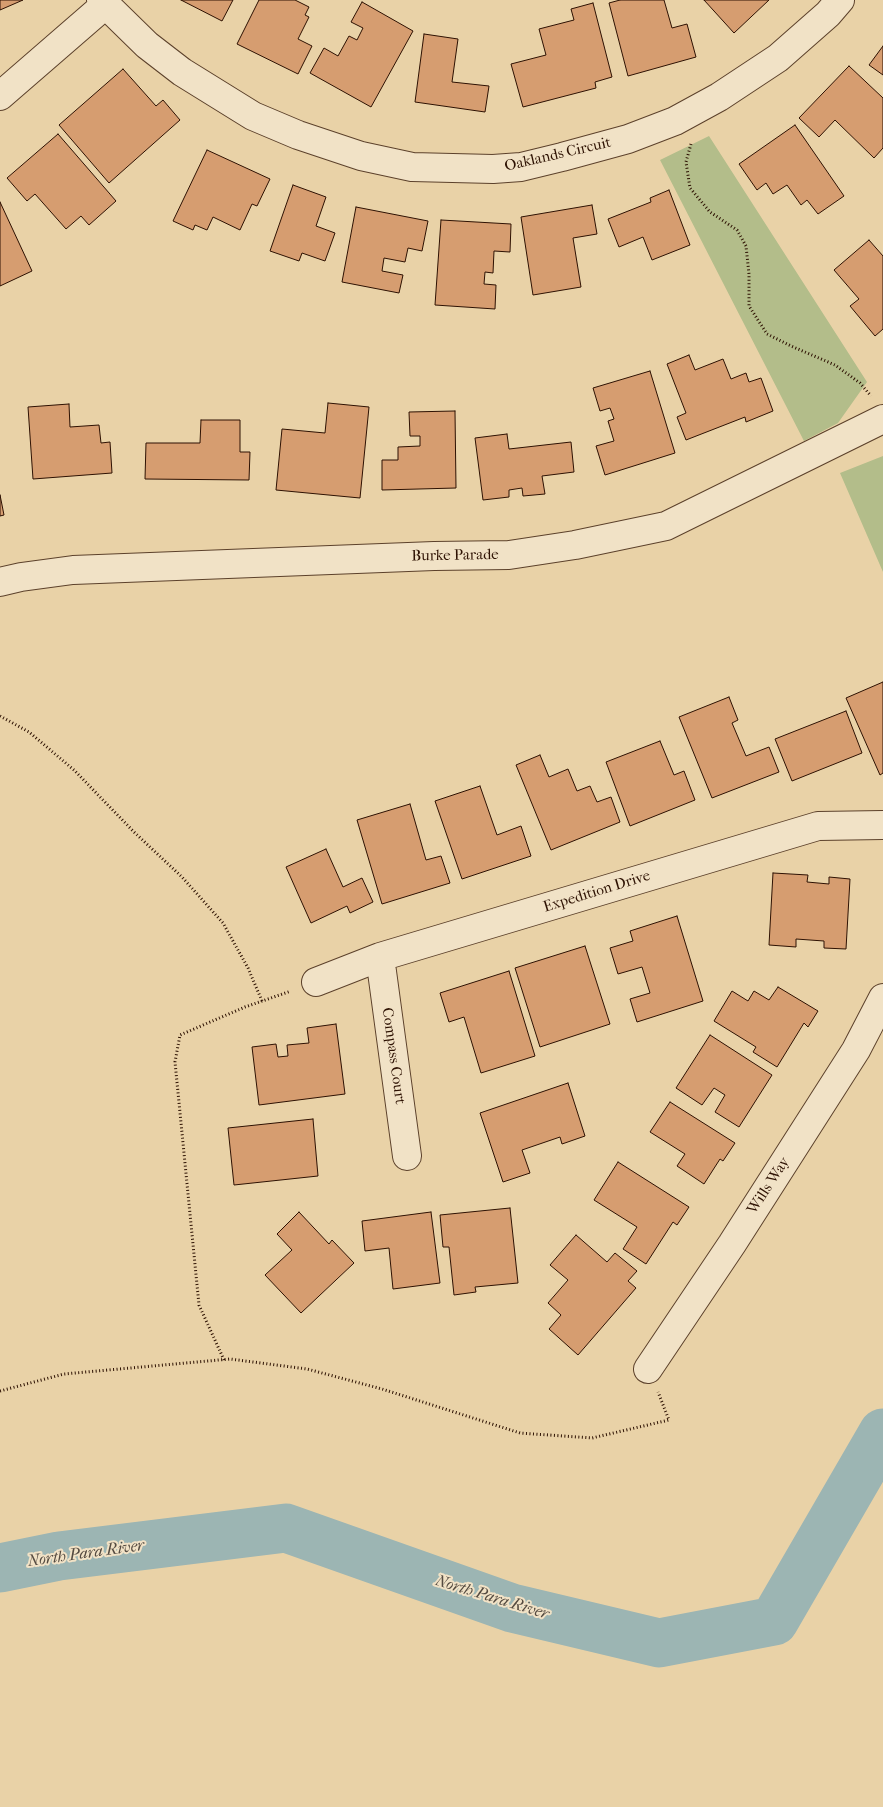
<!DOCTYPE html>
<html>
<head>
<meta charset="utf-8">
<style>
	body { margin:0 }
	canvas { display:block; background:#e9d2a7 }
</style>
</head>
<body>
<canvas width="883" height="1807"></canvas>
<script>
const g = document.querySelector('canvas').getContext('2d');
g.lineJoin = 'round';
function fill(path, color) { g.fillStyle = color; g.fill(path, 'evenodd'); }
const poly = rows => new Path2D(rows.map(r => 'M' + r).join(''));
function stroke(path, color, width, dash) { g.strokeStyle = color; g.lineWidth = width; g.lineCap = dash ? 'butt' : 'round'; g.setLineDash(dash || []); g.stroke(path); }
function write(font, color, halo, rows, align = 'center') {
  g.font = font + ' "IM FELL French Canon",serif'; g.lineWidth = 4; g.setLineDash([]); g.textBaseline = 'middle'; g.strokeStyle = halo; g.fillStyle = color; for (const [text, x, y, turn = 0] of rows) {
    g.save(); g.translate(x, y); g.rotate((+turn || 0) * Math.PI / 180); g.textAlign = isNaN(turn) ? turn : align; if (halo) g.strokeText(text, 0, 0); g.fillText(text, 0, 0); g.restore();
  }
}
const green = poly([
	[709,136,867,382,838,423,804,441,660,160],
	[883,456,883,572,840,473]
]);
const river = poly([
	[0,1568,59,1556,286,1528,512,1608,659,1643,774,1621,883,1433]
]);
const building = poly([
	[0,0,23,0,0,10,0,0],
	[181,0,233,0,222,21,181,0],
	[259,0,295,0,309,7,305,15,309,17,298,39,312,46,298,74,237,44,259,0],
	[620,0,664,0,672,28,687,24,696,57,628,76,609,3,620,0],
	[704,0,769,0,734,33,704,0],
	[362,2,413,31,371,107,310,73,324,48,338,56,349,36,357,40,363,28,351,22,362,2],
	[593,3,612,77,595,82,596,88,523,107,511,64,546,55,539,29,574,20,571,9,593,3],
	[424,34,458,39,452,82,489,86,485,112,415,102,424,34],
	[883,46,883,75,869,65,883,46],
	[849,66,883,98,883,148,874,158,835,120,819,137,799,118,849,66],
	[123,69,156,106,163,100,180,120,109,183,59,125,123,69],
	[795,125,844,196,818,214,807,200,801,205,787,185,773,194,766,183,757,190,739,164,795,125],
	[58,134,116,201,89,225,81,216,66,229,35,194,27,201,7,178,58,134],
	[207,150,270,179,257,206,252,204,240,230,213,217,207,230,195,225,193,230,173,221,207,150],
	[293,185,326,197,316,226,335,233,325,261,302,253,299,261,270,251,293,185],
	[669,190,690,245,652,260,643,237,619,247,608,219,651,202,650,198,669,190],
	[0,202,32,271,0,286,0,202],
	[592,205,597,234,573,238,581,287,533,295,521,217,592,205],
	[356,207,428,221,422,251,408,248,405,262,384,258,382,271,403,275,399,293,342,282,356,207],
	[441,220,511,224,510,252,494,251,493,273,485,272,484,284,496,285,495,309,435,305,441,220],
	[869,240,883,256,883,329,875,336,850,306,859,299,834,270,869,240],
	[689,355,695,370,723,359,731,379,746,373,749,382,761,378,773,411,746,422,745,417,686,440,677,417,686,413,667,364,689,355],
	[650,371,675,453,605,475,596,446,614,441,608,421,614,419,610,408,600,411,593,388,650,371],
	[328,403,369,407,360,498,276,490,282,429,325,433,328,403],
	[69,404,70,427,99,425,101,443,110,442,112,473,33,479,28,407,69,404],
	[455,411,456,488,382,490,382,460,398,460,398,447,420,446,420,436,410,436,409,412,455,411],
	[201,420,240,420,240,452,250,452,249,480,145,479,146,443,200,443,201,420],
	[507,434,509,449,571,442,574,472,542,476,545,494,523,496,522,488,509,490,509,497,483,500,475,438,507,434],
	[0,495,4,515,0,516,0,495],
	[883,682,883,773,880,775,846,698,883,682],
	[729,697,738,720,732,723,746,756,769,747,779,772,712,798,679,717,729,697],
	[846,711,862,753,792,781,775,739,846,711],
	[660,741,674,775,684,771,695,800,630,826,606,762,660,741],
	[540,755,549,777,568,769,577,791,590,786,597,802,611,797,620,822,551,850,516,765,540,755],
	[480,786,497,835,521,826,531,856,462,879,435,801,480,786],
	[410,804,426,860,441,856,450,883,382,904,357,820,410,804],
	[326,849,343,887,362,878,373,902,350,913,347,906,311,923,286,867,326,849],
	[773,873,808,875,807,882,829,884,829,877,850,879,846,949,824,948,824,941,796,939,796,947,769,945,773,873],
	[677,916,703,1001,637,1022,630,999,650,993,642,967,618,974,610,948,633,941,630,931,677,916],
	[585,946,610,1024,540,1047,515,968,585,946],
	[509,971,535,1056,481,1073,464,1017,449,1022,440,993,509,971],
	[778,987,818,1011,808,1027,804,1023,777,1067,753,1052,756,1047,714,1021,732,991,748,1001,754,991,769,1000,778,987],
	[336,1024,345,1094,259,1105,252,1047,276,1044,278,1057,288,1056,287,1045,309,1043,307,1028,336,1024],
	[710,1035,772,1075,739,1127,715,1112,725,1095,714,1088,702,1105,676,1088,710,1035],
	[568,1083,585,1136,562,1144,560,1137,522,1150,530,1173,503,1182,480,1113,568,1083],
	[670,1102,735,1143,723,1161,720,1159,704,1184,677,1166,685,1154,650,1132,670,1102],
	[313,1119,318,1176,234,1185,228,1128,313,1119],
	[618,1162,689,1207,677,1225,673,1222,646,1264,623,1249,637,1227,594,1200,618,1162],
	[510,1208,518,1283,475,1287,476,1292,454,1295,449,1247,443,1247,440,1215,510,1208],
	[299,1212,329,1244,332,1240,354,1263,301,1313,265,1275,292,1250,277,1234,299,1212],
	[431,1212,440,1283,393,1289,389,1248,365,1251,362,1221,431,1212],
	[576,1235,607,1262,615,1253,637,1271,628,1281,636,1288,578,1355,549,1329,561,1315,548,1303,568,1280,550,1265,576,1235]
]);
const path = poly([
	[691,144,686,162,690,188,710,212,737,230,746,246,749,274,749,306,767,334,791,346,835,365,860,383,871,396],
	[0,716,29,732,74,770,134,832,182,877,223,923,248,968,262,1001],
	[224,1360,199,1305,175,1062,180,1035,245,1007,291,991],
	[0,1391,64,1374,230,1359,307,1369,382,1389,520,1433,592,1438,669,1420,658,1392]
]);
const minor = poly([
	[101,0,147,45,182,72,253,116,298,135,361,156,412,167,493,169,521,167,562,157,628,139,675,121,719,97,778,58,828,14,840,0],
	[0,96,105,5],
	[0,582,21,577,73,570,434,556,509,555,575,545,666,526,883,419],
	[380,957,407,1156],
	[316,982,380,957,818,826,883,825],
	[648,1369,732,1244,856,1050,883,998]
]);
const streetNames = [
	["Oaklands Circuit",558,155,-13],
	["Burke Parade",455,556,-1],
	["Expedition Drive",597,892,-17],
	["Compass Court",393,1056,82],
	["Wills Way",769,1186,-57]
];
const waterNames = [
	["North Para River",86,1554,-8],
	["North Para River",492,1598,17]
];
fill(green, '#b3bd8a');
stroke(river, '#9cb5b3', 49);
fill(building, '#d69d70');
stroke(building, '#2d1102', 1);
stroke(minor, '#5c412b', 30);
stroke(path, '#2d1102', 3, [1, 2.5]);
stroke(minor, '#f1e2c6', 28);
write('15px', '#2d1102', '#f1e2c6', streetNames);
write('italic 16px', '#544a40', '#f1e2c6', waterNames);
</script>
</body>
</html>
